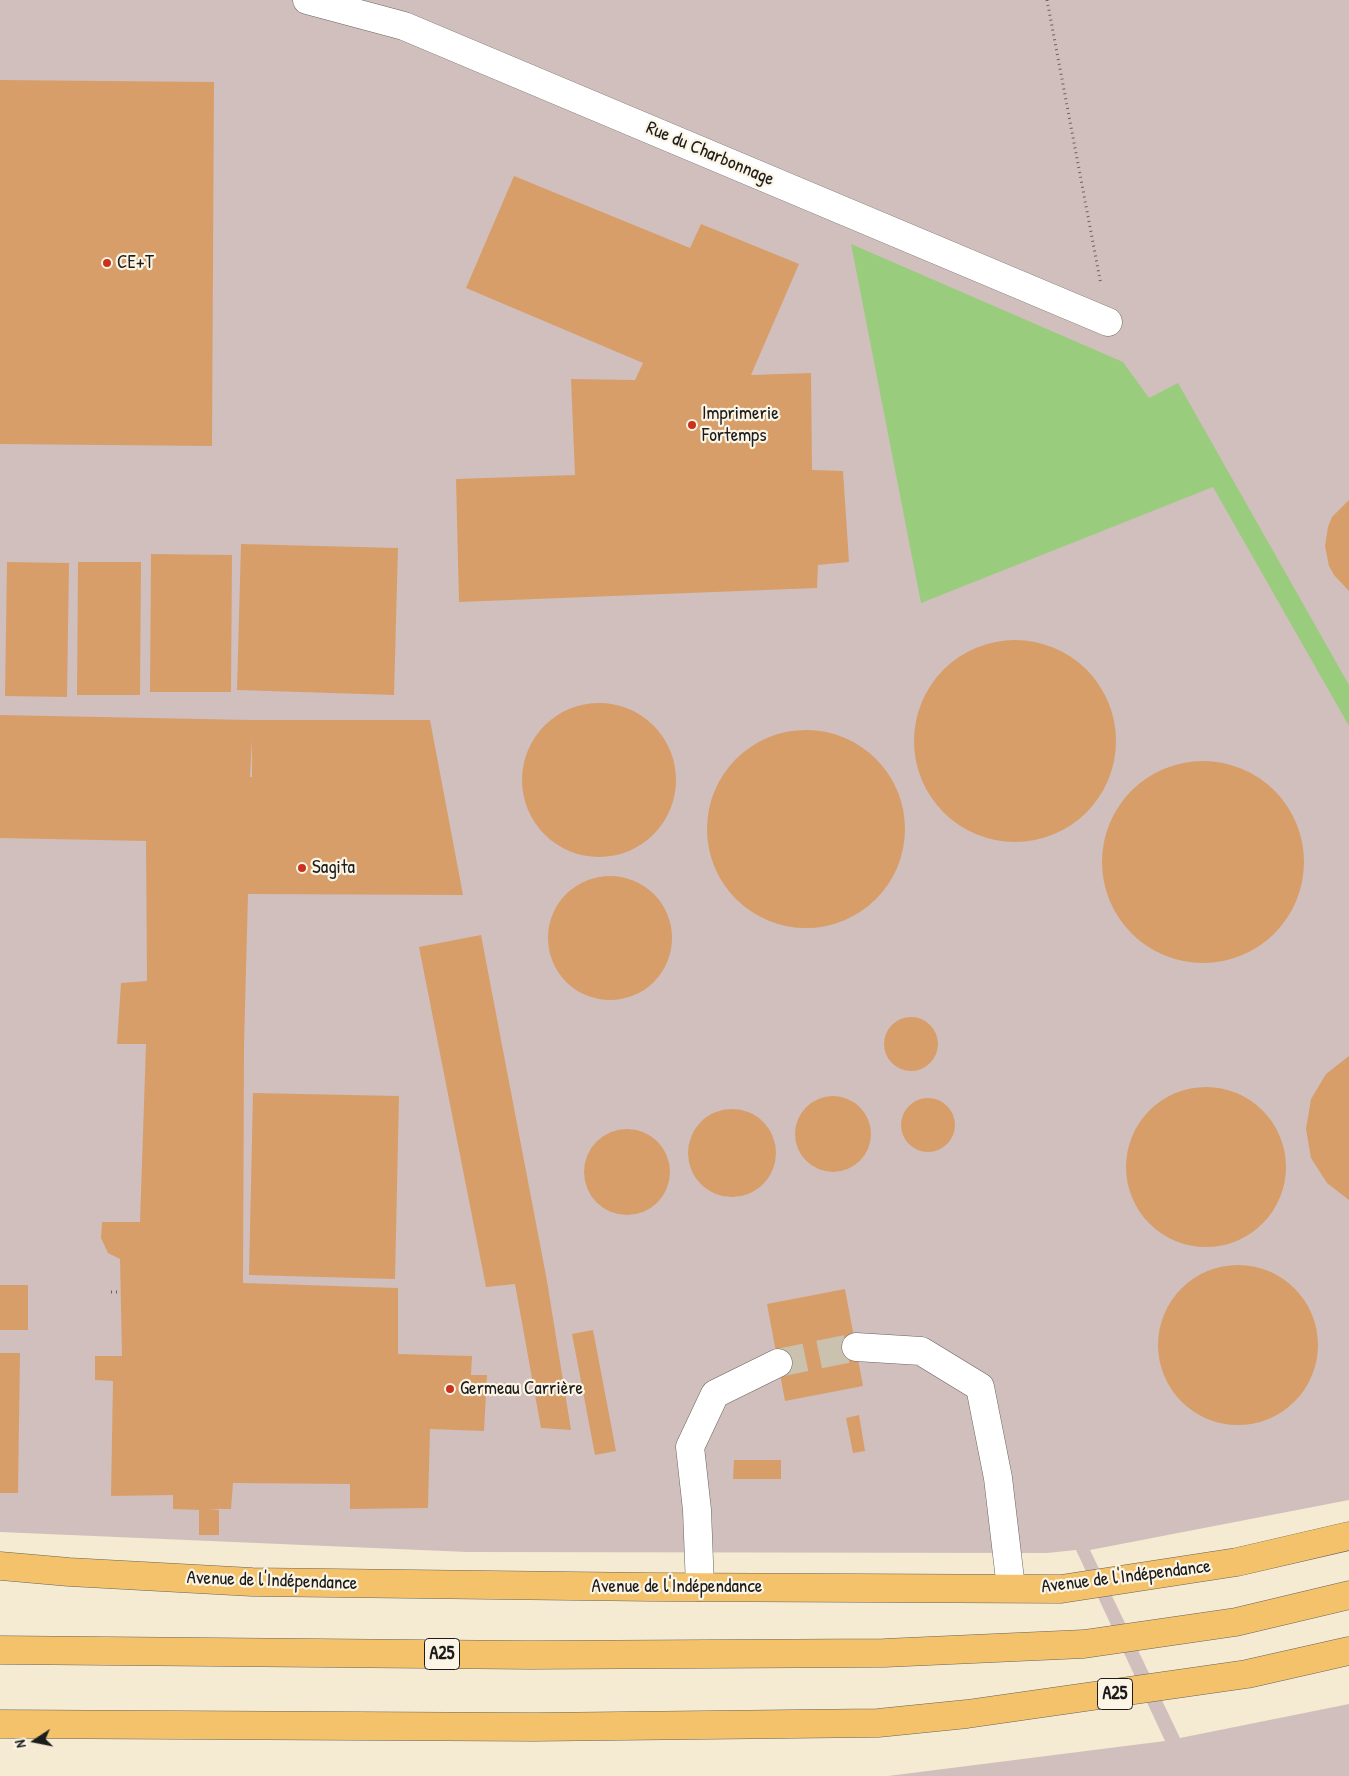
<!DOCTYPE html>
<html>
<head>
<meta charset="utf-8">
<style>
	body { margin:0 }
	#map { position:relative; width:1349px; height:1776px; overflow:hidden; background:#f5ebd2; font-family:"Patrick Hand",sans-serif }
	canvas { display:block }
	.north { position:absolute; left:10px; top:1716px; width:50px; height:50px; -webkit-text-stroke:4px #fcf5e5; paint-order:stroke; rotate:259deg; font-size:14px; font-weight:700; line-height:20px; text-align:center; color:#1c1c1c }
	.north::after { content:''; display:block; margin:auto; width:18px; height:22px; background:#1c1c1c; clip-path:polygon(50% 0,100% 100%,50% 72%,0 100%) }
</style>
</head>
<body>
<div id="map">
<canvas width="1349" height="1776"></canvas>
<div class="north">N</div>
</div>
<script>
const g = document.querySelector('canvas').getContext('2d');
g.lineJoin = 'round';
function fill(path, color) { g.fillStyle = color; g.fill(path, 'evenodd'); }
const poly = rows => new Path2D(rows.map(r => 'M' + r).join(''));
function stroke(path, color, width, dash) { g.strokeStyle = color; g.lineWidth = width; g.lineCap = dash ? 'butt' : 'round'; g.setLineDash(dash || []); g.stroke(path); }
function write(font, color, halo, rows, align = 'center') {
  g.font = font + ' "Patrick Hand",sans-serif'; g.lineWidth = 4.5; g.setLineDash([]); g.textBaseline = 'middle'; g.strokeStyle = halo; g.fillStyle = color; for (const [text, x, y, turn = 0] of rows) {
    g.save(); g.translate(x, y); g.rotate((+turn || 0) * Math.PI / 180); g.textAlign = isNaN(turn) ? turn : align; if (halo) g.strokeText(text, 0, 0); g.fillText(text, 0, 0); g.restore();
  }
}
const industrial = poly([
	[0,0,1349,0,1349,1500,1090,1550,1180,1738,1349,1704,1349,1776,888,1776,1165,1741,1076,1550,1047,1553,467,1552,0,1532]
]);
const green = poly([
	[851,244,1123,362,1149,398,1178,383,1349,685,1349,726,1213,487,921,603]
]);
const building = poly([
	[0,80,214,82,212,446,0,444],
	[514,176,690,248,701,224,799,264,751,375,811,373,812,470,843,471,849,562,818,565,817,588,459,602,456,479,575,475,571,379,635,380,643,363,466,288],
	[1349,500,1349,591,1334,575,1329,566,1325,546,1328,527,1332,517],
	[241,544,398,548,394,695,237,690],
	[151,554,232,555,231,692,150,692],
	[7,562,69,563,67,697,5,696],
	[78,562,141,562,140,695,77,695],
	'914 741a101 101 0 1 1 202 0a101 101 0 1 1-202 0Z',
	'522 780a77 77 0 1 1 154 0a77 77 0 1 1-154 0Z',
	[0,715,252,720,430,720,463,895,248,894,244,1046,243,1283,398,1288,398,1354,472,1356,471,1375,487,1375,484,1431,430,1429,428,1508,350,1509,350,1484,233,1483,231,1509,209,1509,219,1510,219,1535,199,1535,199,1510,173,1509,173,1495,111,1496,113,1381,95,1380,95,1356,122,1356,120,1259,108,1253,101,1238,102,1222,140,1222,146,1044,117,1044,121,983,147,981,146,841,0,838],
	[252,740,252,777,250,777],
	'707 829a99 99 0 1 1 198 0a99 99 0 1 1-198 0Z',
	'1102 862a101 101 0 1 1 202 0a101 101 0 1 1-202 0Z',
	'548 938a62 62 0 1 1 124 0a62 62 0 1 1-124 0Z',
	[481,935,547,1281,571,1430,541,1428,515,1284,486,1287,419,947],
	'884 1044a27 27 0 1 1 54 0a27 27 0 1 1-54 0Z',
	[1349,1056,1349,1200,1327,1183,1311,1158,1306,1129,1311,1099,1326,1074],
	'1126 1167a80 80 0 1 1 160 0a80 80 0 1 1-160 0Z',
	[253,1093,399,1096,395,1279,249,1275],
	'795 1134a38 38 0 1 1 76 0a38 38 0 1 1-76 0Z',
	'901 1125a27 27 0 1 1 54 0a27 27 0 1 1-54 0Z',
	'688 1153a44 44 0 1 1 88 0a44 44 0 1 1-88 0Z',
	'584 1172a43 43 0 1 1 86 0a43 43 0 1 1-86 0Z',
	'1158 1345a80 80 0 1 1 160 0a80 80 0 1 1-160 0Z',
	[0,1285,28,1285,28,1330,0,1330],
	[845,1289,863,1386,785,1401,767,1304],
	[593,1330,616,1451,595,1455,572,1334],
	[0,1353,20,1353,18,1493,0,1493],
	[859,1415,865,1451,853,1453,846,1418],
	[734,1460,781,1460,781,1479,733,1479]
]);
const minorTunnel = poly([
	[778,1363,856,1347]
]);
const path = poly([
	[1047,0,1101,285],
	[111,1292,121,1292]
]);
const minor = poly([
	[307,0,404,26,1108,322],
	[856,1347,921,1351,980,1387,998,1478,1011,1588],
	[700,1587,697,1510,690,1447,715,1394,778,1363]
]);
const major = poly([
	[0,1566,69,1572,252,1582,651,1587,1061,1589,1237,1562,1349,1536]
]);
const highway = poly([
	[0,1650,530,1655,884,1653,1084,1644,1236,1622,1349,1595],
	[0,1724,535,1727,878,1723,967,1714,1247,1674,1349,1651]
]);
const markers = [
	[107,263,5,"#c8321e"],
	[692,425,5,"#c8321e"],
	[302,868,5,"#c8321e"],
	[450,1389,5,"#c8321e"]
];
const shields = [
	[442,1654,35],
	[1115,1694,35]
];
const shieldNames = [
	["A25",442,1654],
	["A25",1115,1694]
];
const streetNames = [
	["Rue du Charbonnage",710,154,23],
	["Avenue de l'Indépendance",1126,1577,-7],
	["Avenue de l'Indépendance",272,1581,2],
	["Avenue de l'Indépendance",677,1587]
];
const poiNames = [
	["CE+T",117,263],
	["Imprimerie",702,414],
	["Fortemps",702,436],
	["Sagita",312,868],
	["Germeau Carrière",460,1389]
];
fill(industrial, '#d1bfbd');
fill(green, '#9acc7d');
fill(building, '#d89e69');
stroke(minorTunnel, '#cac2ae', 28, [28, 14]);
stroke(minor, '#68645c', 29);
stroke(major, '#68645c', 29);
stroke(highway, '#68645c', 29);
stroke(path, '#68645c', 3, [1, 4]);
stroke(minor, '#fff', 28);
stroke(major, '#f3c26a', 28);
stroke(highway, '#f3c26a', 28);
for (const [x, y, r, color] of markers) { const dot = new Path2D(); dot.arc(x, y, r, 0, 2 * Math.PI); g.fillStyle = color; g.fill(dot); stroke(dot, '#fcf5e5', 2); }
for (const [x, y, w] of shields) { const box = new Path2D(); box.roundRect(x - w / 2, y - 15.5, w, 31, 4); g.fillStyle = '#fcf5e5'; g.fill(box); stroke(box, '#1c1c1c', 1); }
write('bold 18px', '#1c1c1c', null, shieldNames);
write('19px', '#1c1c1c', '#fcf5e5', streetNames);
write('19px', '#1c1c1c', '#fcf5e5', poiNames, 'left');
</script>
</body>
</html>
